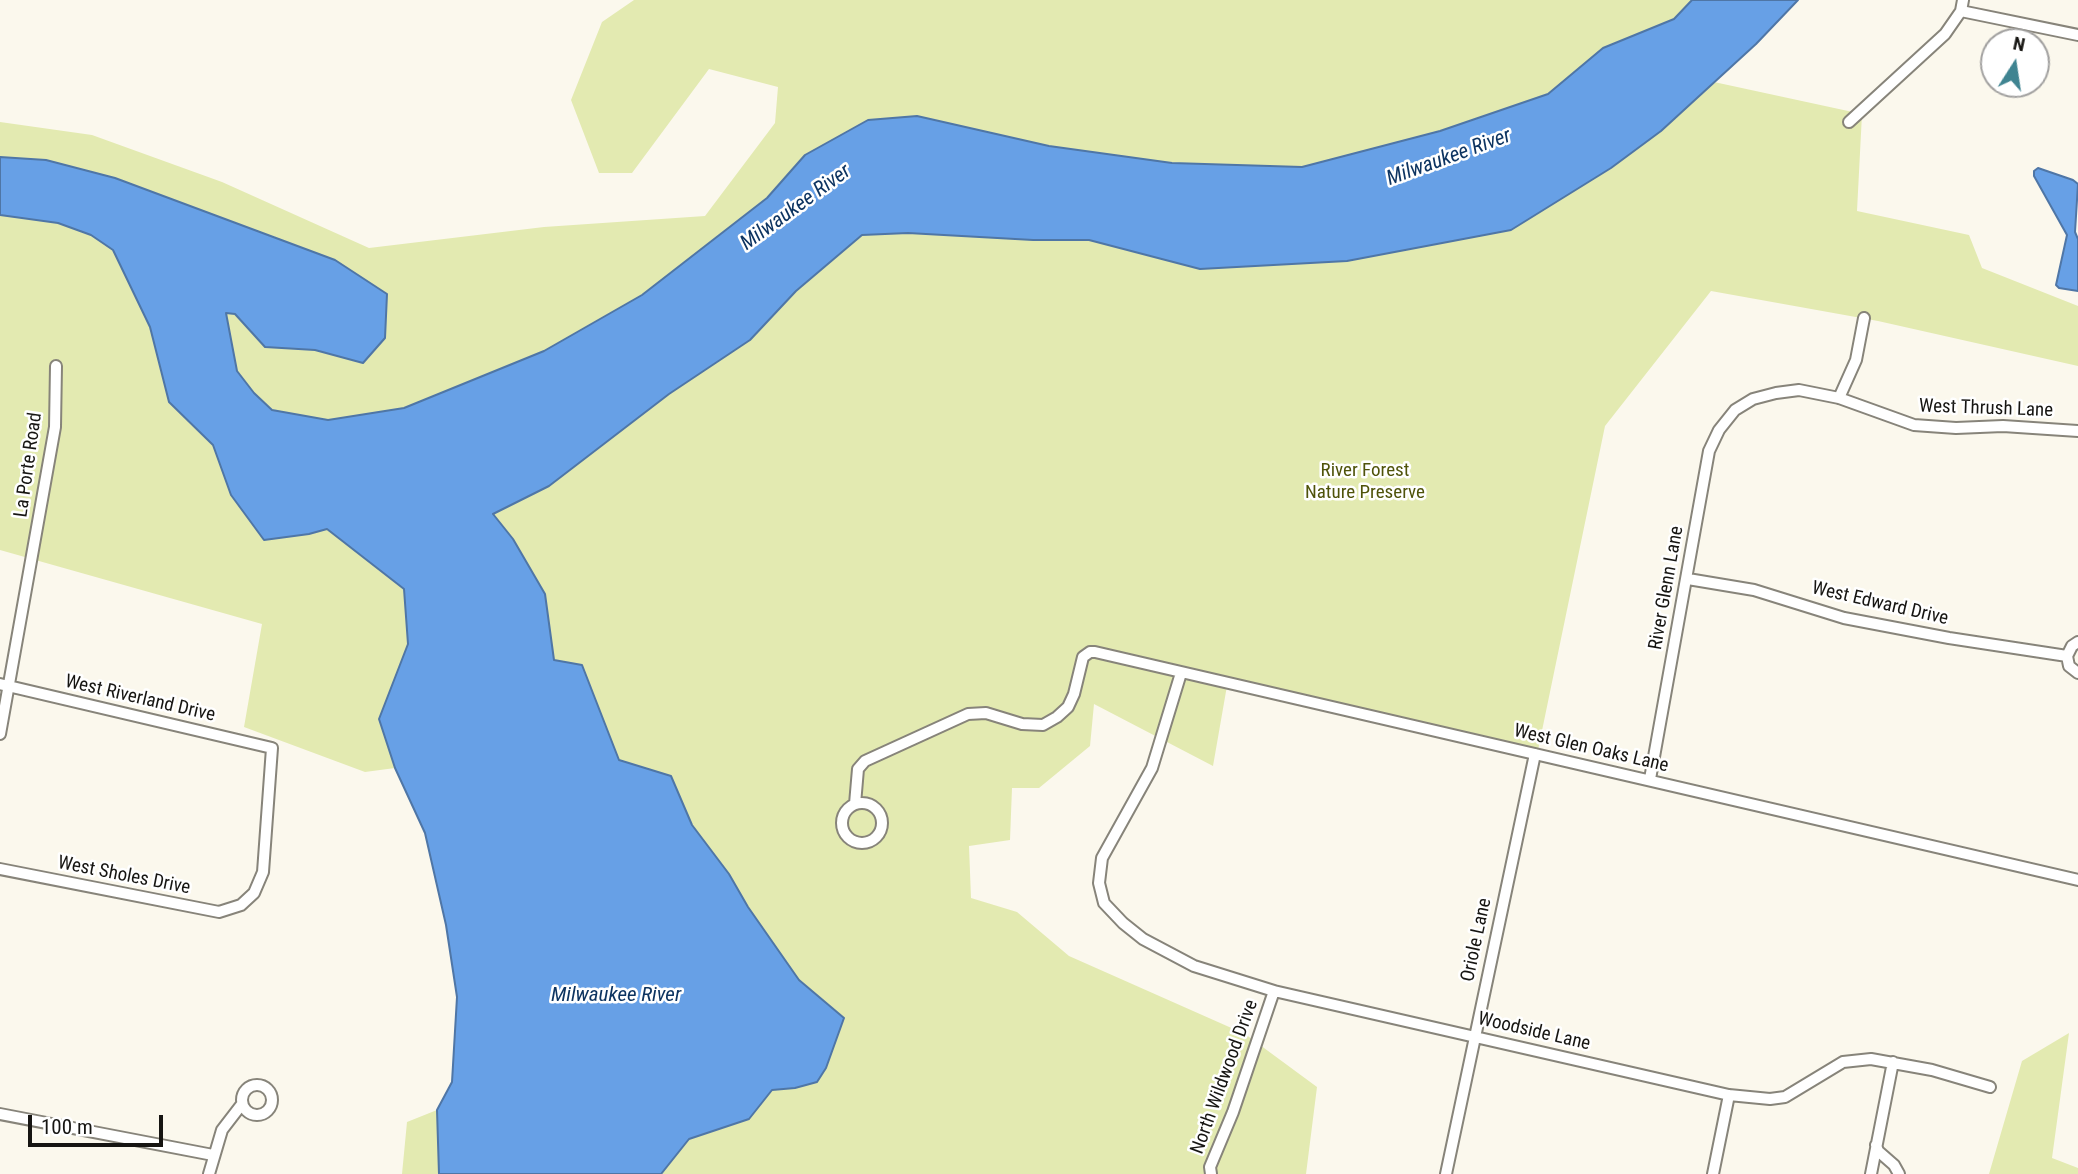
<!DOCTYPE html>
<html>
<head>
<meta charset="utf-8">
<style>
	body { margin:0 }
	#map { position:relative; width:2078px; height:1174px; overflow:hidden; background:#fbf8ed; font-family:"Roboto Condensed",sans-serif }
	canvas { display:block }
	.north { position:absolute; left:1980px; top:28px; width:70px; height:70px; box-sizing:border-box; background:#fff; border:2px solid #a2a1a0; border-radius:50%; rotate:12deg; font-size:19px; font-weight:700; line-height:28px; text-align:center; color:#161512 }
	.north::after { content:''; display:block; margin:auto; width:24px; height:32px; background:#3f8491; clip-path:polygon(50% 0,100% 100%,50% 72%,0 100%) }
	.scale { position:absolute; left:28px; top:1115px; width:135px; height:32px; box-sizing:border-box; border:4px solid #161512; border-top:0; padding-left:9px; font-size:21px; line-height:24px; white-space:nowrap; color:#161512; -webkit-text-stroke:5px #fff; paint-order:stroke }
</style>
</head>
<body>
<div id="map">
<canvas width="2078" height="1174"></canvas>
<div class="north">N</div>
<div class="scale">100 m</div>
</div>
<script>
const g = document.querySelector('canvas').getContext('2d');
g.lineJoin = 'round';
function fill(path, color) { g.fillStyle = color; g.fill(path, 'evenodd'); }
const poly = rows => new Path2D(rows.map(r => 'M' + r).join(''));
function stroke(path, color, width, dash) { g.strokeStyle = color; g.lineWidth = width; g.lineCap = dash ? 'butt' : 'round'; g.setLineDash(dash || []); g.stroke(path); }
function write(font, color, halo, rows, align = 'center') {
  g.font = font + ' "Roboto Condensed",sans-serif'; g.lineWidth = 5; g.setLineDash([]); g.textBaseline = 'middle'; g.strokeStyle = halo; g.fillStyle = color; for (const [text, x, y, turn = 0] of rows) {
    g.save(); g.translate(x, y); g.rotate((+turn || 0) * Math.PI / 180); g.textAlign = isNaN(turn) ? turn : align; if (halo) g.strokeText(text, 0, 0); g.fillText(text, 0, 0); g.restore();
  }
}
const green = poly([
	[634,0,1692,0,1674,19,1603,48,1548,94,1440,131,1302,167,1172,163,1049,146,917,116,805,155,767,198,642,295,544,351,404,408,328,420,272,410,254,393,237,371,226,313,235,314,265,347,315,350,363,363,335,260,115,178,46,160,0,157,0,122,92,135,222,182,369,248,544,227,705,216,775,123,778,87,709,69,632,173,599,173,571,100,602,22],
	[1714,82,1862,114,1857,211,1969,235,1982,268,2078,306,2078,366,1878,321,1711,291,1605,426,1538,750,1228,680,1213,766,1094,704,1090,746,1039,788,1012,788,1010,840,969,846,971,898,1017,912,1069,956,1245,1034,1317,1087,1306,1174,660,1174,689,1139,749,1119,772,1090,795,1088,844,1018,799,980,748,907,729,874,692,825,671,776,619,760,582,665,554,661,545,594,493,514,549,486,669,394,750,340,796,291,862,235,908,233,1033,240,1089,240,1200,269,1592,178,1611,168,1661,131],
	[0,215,58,223,91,235,113,250,150,327,169,402,213,445,231,495,309,534,327,528,404,589,408,644,379,719,395,768,365,772,244,727,262,624,0,550],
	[2069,1033,2052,1158,2078,1168,2078,1174,1989,1174,2022,1061],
	[437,1110,439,1174,402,1174,407,1122]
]);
const water = poly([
	[1692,0,1798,0,1756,44,1661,131,1611,168,1511,230,1347,261,1200,269,1089,240,1033,240,908,233,862,235,796,291,750,340,669,394,549,486,493,514,513,539,545,594,554,660,582,665,619,760,671,776,692,825,729,874,748,907,799,980,844,1018,826,1068,817,1082,795,1088,772,1090,749,1119,689,1139,661,1174,439,1174,437,1110,452,1082,457,997,446,925,425,833,395,768,379,719,408,644,404,589,327,529,309,534,264,540,231,495,213,445,169,402,150,327,113,250,91,235,58,223,0,215,0,157,46,160,115,178,335,260,387,294,385,338,363,363,315,350,265,347,235,314,226,313,237,371,254,393,272,410,328,420,404,408,544,351,642,295,767,198,805,155,868,120,917,116,1049,146,1172,163,1302,167,1440,131,1548,94,1603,48,1674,19,1692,0],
	[2038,168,2073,180,2078,184,2075,232,2078,239,2078,291,2059,288,2056,285,2067,235,2034,176,2034,171,2038,168]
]);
const minor = poly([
	[1961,11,2078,35],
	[1849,122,1945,34,1961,11,1963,0],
	[1839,398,1856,360,1864,318],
	[1688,579,1754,590,1844,618,1949,638,2067,656],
	[2078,642,2072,646,2067,656,2069,666,2078,673],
	[1181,673,1152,768,1102,858,1099,883,1104,903,1123,923,1143,939,1194,966,1274,991,1729,1095,1770,1099,1785,1097,1843,1062,1871,1059,1932,1070,1990,1087],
	[0,684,272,748,263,872,254,893,241,905,219,912,0,869],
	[0,734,55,427,56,366],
	[1650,779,1709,451,1719,430,1735,410,1753,399,1776,393,1799,390,1839,398,1914,425,1956,428,2003,426,2078,431],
	'842 823a20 20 0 1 1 40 0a20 20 0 1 1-40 0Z',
	[855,804,858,769,865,761,968,714,986,713,1022,724,1043,725,1057,717,1068,707,1074,694,1083,657,1090,652,1095,652,2078,880],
	'242 1100a15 15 0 1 1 30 0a15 15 0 1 1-30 0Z',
	[0,1114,213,1155],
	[1876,1145,1878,1151,1894,1165,1899,1174],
	[209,1174,222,1130,242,1104],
	[1211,1174,1210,1167,1233,1112,1274,991],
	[1446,1174,1535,754],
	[1713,1174,1729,1095],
	[1871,1174,1893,1062]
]);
const streetNames = [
	["West Thrush Lane",1986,409,2],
	["La Porte Road",29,465,-82],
	["River Glenn Lane",1667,588,-80],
	["West Edward Drive",1880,604,13],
	["West Riverland Drive",140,699,13],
	["West Glen Oaks Lane",1591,749,13],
	["West Sholes Drive",124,876,11],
	["Oriole Lane",1477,940,-78],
	["Woodside Lane",1534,1032,13],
	["North Wildwood Drive",1225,1077,-70]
];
const parkNames = [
	["River Forest",1365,471],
	["Nature Preserve",1365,493]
];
const waterNames = [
	["Milwaukee River",1449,158,-20],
	["Milwaukee River",796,208,-36],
	["Milwaukee River",616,996]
];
fill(green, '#e3eab1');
fill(water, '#67a0e6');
stroke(water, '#4f76a6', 2);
stroke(minor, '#87847a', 14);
stroke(minor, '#fff', 10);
write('19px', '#161512', '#fff', streetNames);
write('19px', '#4f530a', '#fff', parkNames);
write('italic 21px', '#0d3461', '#fff', waterNames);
</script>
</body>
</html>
